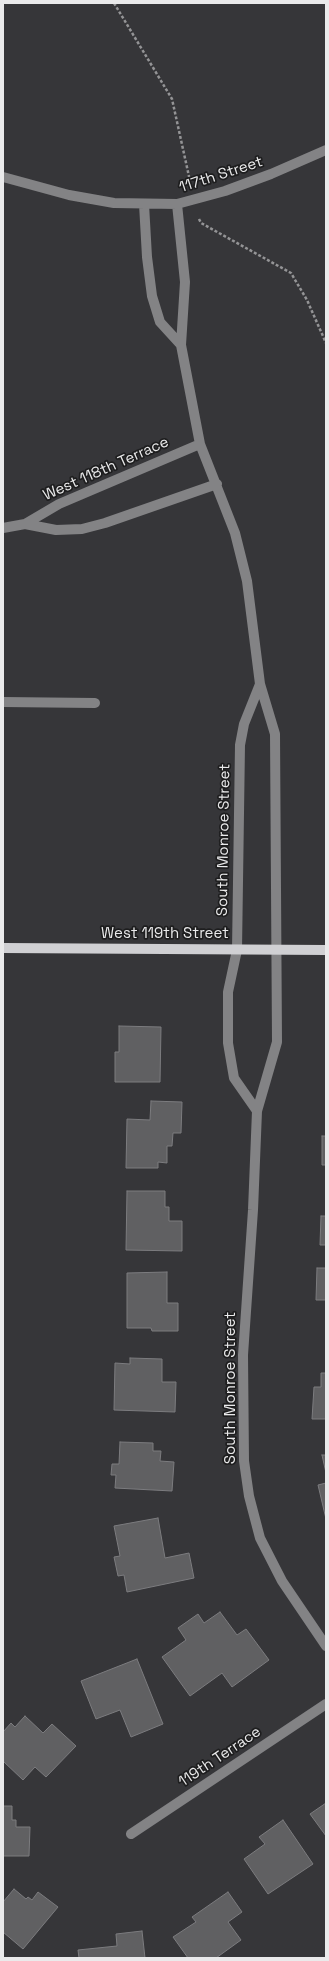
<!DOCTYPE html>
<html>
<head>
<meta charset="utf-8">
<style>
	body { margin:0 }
	#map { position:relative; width:329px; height:1961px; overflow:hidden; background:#363639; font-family:"Space Grotesk",sans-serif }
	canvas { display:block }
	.frame { position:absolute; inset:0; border:4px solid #eaeaeb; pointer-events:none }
</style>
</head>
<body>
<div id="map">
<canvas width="329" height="1961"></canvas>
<div class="frame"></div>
</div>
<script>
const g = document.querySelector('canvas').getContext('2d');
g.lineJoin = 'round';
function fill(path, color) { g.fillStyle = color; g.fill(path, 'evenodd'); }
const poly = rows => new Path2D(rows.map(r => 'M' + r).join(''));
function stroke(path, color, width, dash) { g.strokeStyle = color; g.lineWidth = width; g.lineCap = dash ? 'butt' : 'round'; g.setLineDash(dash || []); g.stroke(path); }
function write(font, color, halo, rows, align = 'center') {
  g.font = font + ' "Space Grotesk",sans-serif'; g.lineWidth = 3.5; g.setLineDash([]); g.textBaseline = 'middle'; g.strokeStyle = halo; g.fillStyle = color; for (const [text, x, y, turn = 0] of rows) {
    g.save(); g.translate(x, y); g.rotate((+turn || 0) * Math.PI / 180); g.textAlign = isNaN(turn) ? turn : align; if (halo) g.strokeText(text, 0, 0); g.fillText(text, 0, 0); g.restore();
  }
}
const building = poly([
	[119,1026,161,1027,160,1082,115,1082,115,1052,119,1052,119,1026],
	[151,1101,182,1102,181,1133,173,1133,172,1146,167,1146,167,1163,158,1162,158,1168,126,1168,127,1119,150,1120,151,1101],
	[322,1136,326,1136,326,1165,322,1165,322,1136],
	[127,1191,165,1191,165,1207,169,1207,169,1221,182,1221,182,1251,126,1250,127,1191],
	[321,1216,326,1216,326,1245,320,1245,321,1216],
	[317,1268,326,1268,326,1300,316,1300,317,1268],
	[167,1272,167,1303,178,1303,178,1331,152,1331,151,1328,127,1328,127,1273,167,1272],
	[130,1358,162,1359,162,1382,176,1382,175,1412,114,1410,115,1363,130,1364,130,1358],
	[326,1372,326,1419,312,1419,314,1387,321,1387,321,1373,326,1373,326,1372],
	[120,1442,153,1443,153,1451,161,1451,160,1461,174,1462,172,1491,115,1488,116,1475,111,1475,112,1464,119,1464,120,1442],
	[322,1455,326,1455,326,1473,322,1455],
	[326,1483,326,1519,318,1485,326,1483],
	[158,1518,165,1558,189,1553,194,1578,127,1592,124,1575,118,1576,114,1557,120,1556,114,1526,158,1518],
	[220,1612,237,1635,246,1629,269,1660,232,1687,222,1673,190,1696,162,1657,186,1640,178,1628,198,1614,204,1623,220,1612],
	[137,1659,163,1724,131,1737,120,1710,96,1719,81,1681,137,1659],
	[25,1716,43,1733,52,1724,76,1746,46,1777,35,1767,23,1780,3,1761,3,1732,11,1723,15,1727,25,1716],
	[326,1803,326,1836,310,1814,326,1803],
	[3,1806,12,1806,12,1820,16,1820,16,1827,30,1827,29,1856,3,1856,3,1806],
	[283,1820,313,1864,268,1894,244,1859,265,1844,259,1837,283,1820],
	[14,1889,26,1899,28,1897,32,1900,38,1892,58,1907,23,1949,3,1932,3,1902,14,1889],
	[228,1892,242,1912,228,1922,241,1940,216,1958,188,1958,173,1937,196,1922,192,1917,228,1892],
	[142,1931,145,1958,79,1958,78,1950,117,1946,116,1934,142,1931]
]);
const path = poly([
	[114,3,172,99,190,181],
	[199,219,201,223,291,273,307,300,326,343]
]);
const minor = poly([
	[3,177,69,195,114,203,177,204,225,191,271,174,326,150],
	[144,204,147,257,152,296,160,322,181,345],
	[177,204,185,282,181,345,200,444,235,533,247,581,260,684,275,734,277,1042,257,1111,253,1210,243,1355,244,1461,249,1496,260,1538,282,1581,326,1646],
	[25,524,59,504,200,444],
	[3,528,25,524,56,530,82,529,105,523,217,484],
	[3,702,95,703],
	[257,1111,234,1078,228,1043,228,992,237,950,240,745,244,724,260,684],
	[131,1834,326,1704]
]);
const major = poly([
	[3,948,326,950]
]);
const streetNames = [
	["117th Street",221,175,-18],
	["West 118th Terrace",106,469,-24],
	["South Monroe Street",224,840,-89],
	["West 119th Street",165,934],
	["South Monroe Street",231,1388,-90],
	["119th Terrace",220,1757,-34]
];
fill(building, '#606062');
stroke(building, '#7c7c7f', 1);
stroke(path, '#949496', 2.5, [3, 2]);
stroke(minor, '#838385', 10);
stroke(major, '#d0d0d3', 10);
write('15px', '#eaeaeb', '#1e1e1f', streetNames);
</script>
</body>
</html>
